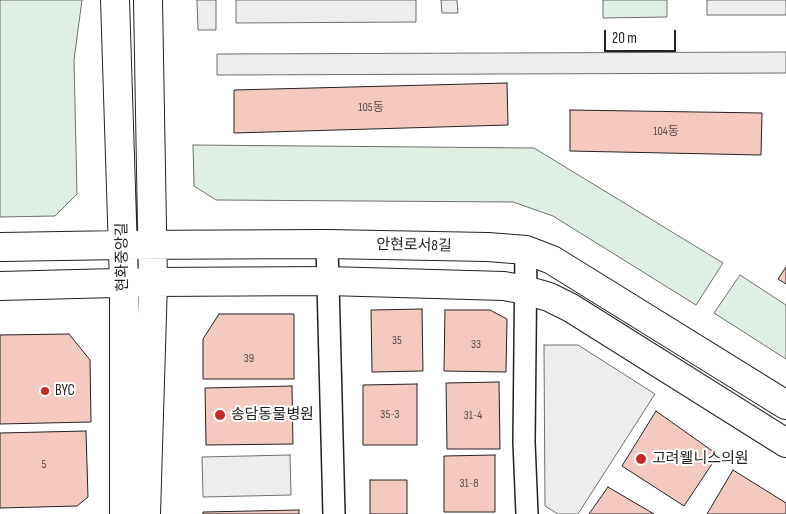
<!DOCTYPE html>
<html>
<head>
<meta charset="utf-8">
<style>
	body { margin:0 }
	#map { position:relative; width:786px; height:514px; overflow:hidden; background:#fff; font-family:"Sofia Sans Condensed",sans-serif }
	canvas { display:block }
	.scale { position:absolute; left:604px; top:30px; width:72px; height:22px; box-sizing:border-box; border:2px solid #222; border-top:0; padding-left:6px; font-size:15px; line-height:18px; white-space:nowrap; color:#222; -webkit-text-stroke:4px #fff; paint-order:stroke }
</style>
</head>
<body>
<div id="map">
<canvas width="786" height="514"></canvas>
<div class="scale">20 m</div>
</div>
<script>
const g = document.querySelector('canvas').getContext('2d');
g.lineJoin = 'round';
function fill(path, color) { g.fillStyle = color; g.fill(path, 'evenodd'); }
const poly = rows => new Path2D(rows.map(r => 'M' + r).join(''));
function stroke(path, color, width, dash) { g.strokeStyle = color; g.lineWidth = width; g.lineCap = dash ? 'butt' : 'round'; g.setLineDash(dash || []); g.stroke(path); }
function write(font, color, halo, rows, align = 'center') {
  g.font = font + ' "Sofia Sans Condensed","Noto Sans KR",sans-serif'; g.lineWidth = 4; g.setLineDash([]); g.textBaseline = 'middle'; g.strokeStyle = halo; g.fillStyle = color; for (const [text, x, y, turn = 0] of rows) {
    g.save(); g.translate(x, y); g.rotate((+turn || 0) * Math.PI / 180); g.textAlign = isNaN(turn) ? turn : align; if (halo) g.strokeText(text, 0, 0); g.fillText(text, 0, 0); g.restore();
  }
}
const green = poly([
	[0,0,82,0,74,60,77,194,55,216,0,217,0,0],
	[603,0,667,0,667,17,603,18,603,0],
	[193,145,534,148,723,263,696,305,553,216,513,202,216,200,194,186,193,145],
	[740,275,786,305,786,359,714,313,740,275]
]);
const parking = poly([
	[197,0,216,0,216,30,198,30,197,0],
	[236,0,416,0,416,22,236,23,236,0],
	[441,0,457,0,458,13,442,13,441,0],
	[707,0,786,0,786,15,707,15,707,0],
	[786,52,786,73,217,75,217,54,786,52],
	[544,345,578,345,655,394,578,514,558,514,545,506,544,345],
	[290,455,291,495,203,497,202,457,290,455]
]);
const building = poly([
	[507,83,508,125,234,133,234,90,507,83],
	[570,110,762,113,761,155,570,151,570,110],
	[786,267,786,284,778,279,786,267],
	[422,309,423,371,372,372,371,310,422,309],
	[445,310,490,310,507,319,506,372,444,371,445,310],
	[219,314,294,314,294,379,203,379,203,339,219,314],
	[69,334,90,360,91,422,0,424,0,335,69,334],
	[499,382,500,449,447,449,446,383,499,382],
	[417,384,417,445,363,445,363,385,417,384],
	[292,386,293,444,206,445,205,388,292,386],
	[656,411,718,455,684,506,622,466,656,411],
	[86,431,88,497,77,506,0,508,0,433,86,431],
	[495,455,495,512,444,512,444,456,495,455],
	[733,470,786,503,786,514,707,514,733,470],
	[370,480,407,480,407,514,370,514,370,480],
	[608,487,654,514,589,514,608,487],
	[299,510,299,514,203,514,203,512,299,510]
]);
const street = poly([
	[327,244,334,514],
	[526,250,524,442,527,514]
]);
const secondary = poly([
	[115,0,124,283,124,514],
	[0,247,123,245,327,244,488,247,526,250,552,260,786,405],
	[0,286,153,282,328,281,504,286,525,290,549,297,571,308,786,443],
	[146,514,153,282,148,0]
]);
const markers = [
	[45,391,5,"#c62828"],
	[220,415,6,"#c62828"],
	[641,459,6,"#c62828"]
];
const numberNames = [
	["105동",371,108],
	["104동",666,132],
	["35",397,341],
	["33",476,345],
	["39",249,359],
	["35-3",390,415],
	["31-4",473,416],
	["5",44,465],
	["31-8",469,484]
];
const streetNames = [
	["안현로서8길",414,246,1],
	["현화중앙길",123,257,-91]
];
const poiNames = [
	["BYC",55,391],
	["송담동물병원",231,415],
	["고려웰니스의원",652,459]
];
fill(green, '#e0efe3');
stroke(green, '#6f6f6f', 1);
fill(parking, '#ededed');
stroke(parking, '#6f6f6f', 1);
fill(building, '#f3c9c0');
stroke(building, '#222', 1);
stroke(street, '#222', 24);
stroke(secondary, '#222', 30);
stroke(street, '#fff', 21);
stroke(secondary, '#fff', 28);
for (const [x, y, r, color] of markers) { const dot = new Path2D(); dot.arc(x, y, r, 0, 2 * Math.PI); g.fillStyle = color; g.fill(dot); stroke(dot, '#fff', 2); }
write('12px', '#564c4a', null, numberNames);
write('15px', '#222', '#fff', streetNames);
write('15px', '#222', '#fff', poiNames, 'left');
</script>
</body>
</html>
